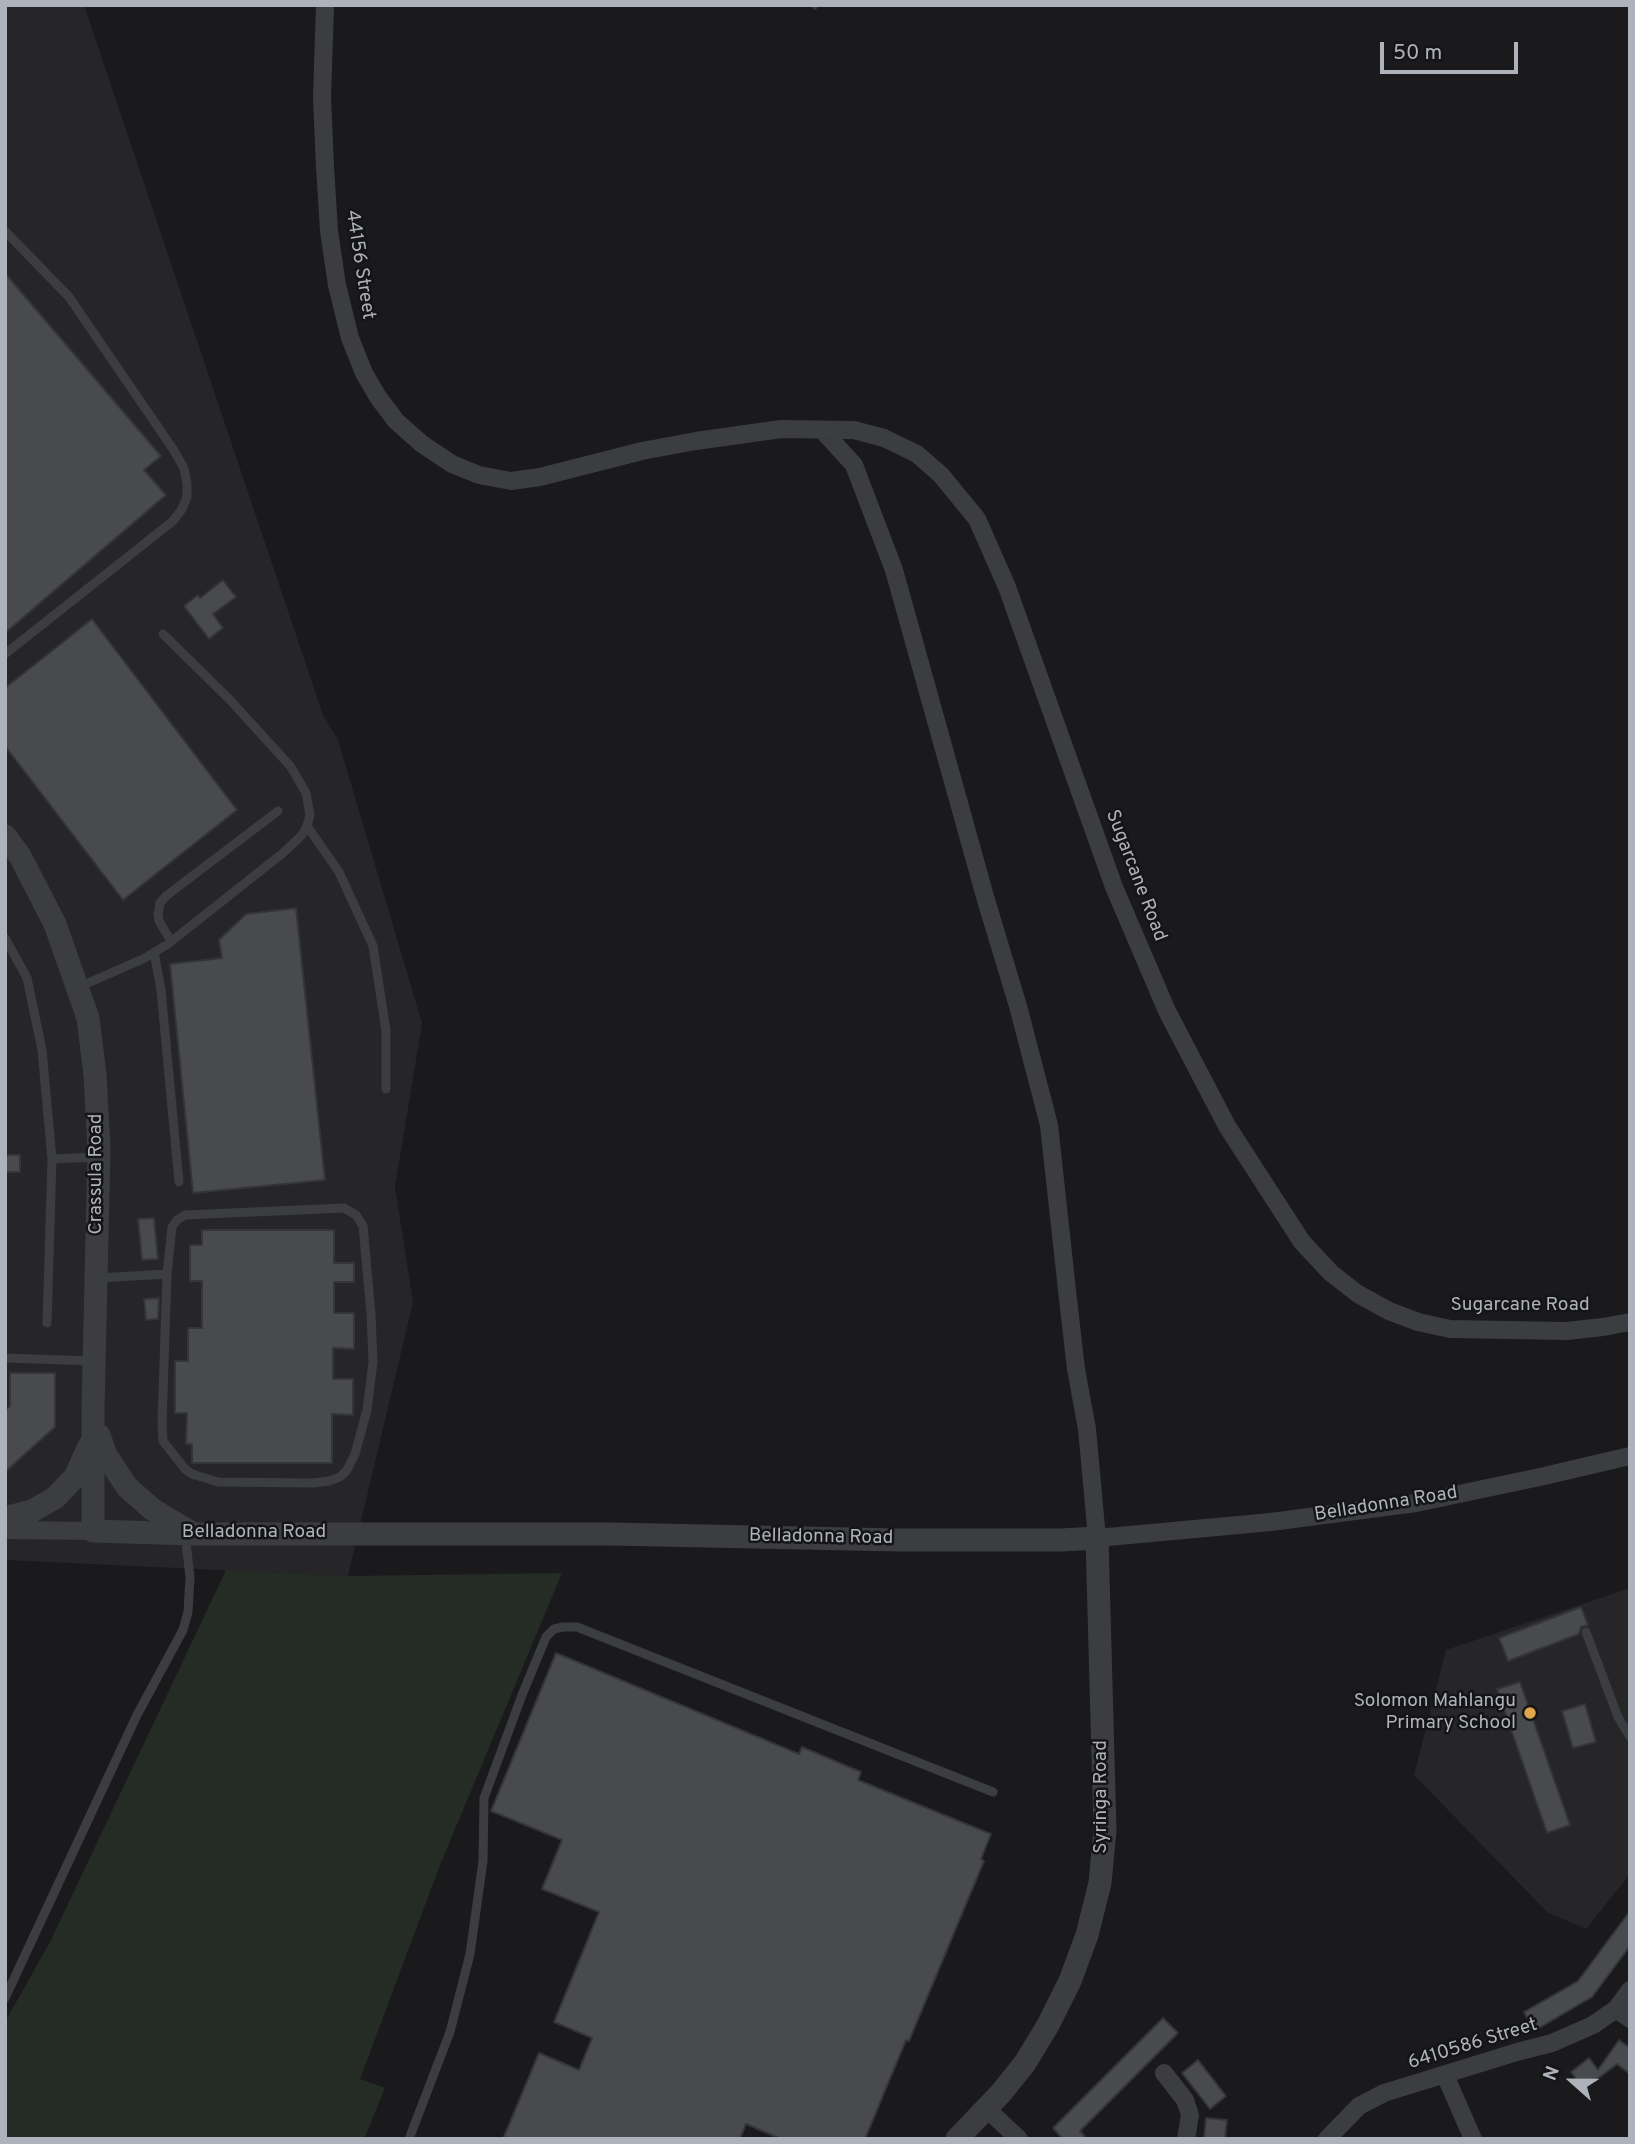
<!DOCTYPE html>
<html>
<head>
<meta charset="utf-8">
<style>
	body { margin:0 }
	#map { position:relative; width:1635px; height:2144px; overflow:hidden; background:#1a1a1c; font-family:Overpass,sans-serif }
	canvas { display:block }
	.frame { position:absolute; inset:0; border:7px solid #aeb2ba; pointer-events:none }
	.north { position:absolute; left:1537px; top:2046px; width:70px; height:70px; -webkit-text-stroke:5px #151517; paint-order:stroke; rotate:291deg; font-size:19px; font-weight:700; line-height:28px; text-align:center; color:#aeb2ba }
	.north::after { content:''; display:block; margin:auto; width:24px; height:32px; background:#aeb2ba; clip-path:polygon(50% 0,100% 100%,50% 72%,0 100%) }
	.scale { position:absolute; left:1380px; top:42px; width:138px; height:32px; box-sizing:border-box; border:4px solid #aeb2ba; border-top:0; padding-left:9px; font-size:21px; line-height:24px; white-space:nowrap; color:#aeb2ba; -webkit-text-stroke:5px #151517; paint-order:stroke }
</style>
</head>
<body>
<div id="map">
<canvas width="1635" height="2144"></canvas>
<div class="frame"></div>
<div class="north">N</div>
<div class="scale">50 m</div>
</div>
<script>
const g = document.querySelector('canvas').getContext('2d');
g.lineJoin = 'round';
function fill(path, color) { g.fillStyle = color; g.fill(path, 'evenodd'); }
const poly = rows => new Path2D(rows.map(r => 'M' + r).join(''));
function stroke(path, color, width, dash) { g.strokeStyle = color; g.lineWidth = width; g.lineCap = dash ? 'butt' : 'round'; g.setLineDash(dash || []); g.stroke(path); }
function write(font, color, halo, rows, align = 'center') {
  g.font = font + ' Overpass,sans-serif'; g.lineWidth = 5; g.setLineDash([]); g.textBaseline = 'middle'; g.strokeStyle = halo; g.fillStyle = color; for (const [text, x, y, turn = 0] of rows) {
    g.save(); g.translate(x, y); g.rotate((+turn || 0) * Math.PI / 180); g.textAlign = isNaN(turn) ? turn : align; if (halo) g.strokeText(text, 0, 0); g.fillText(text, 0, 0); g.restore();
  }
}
const built = poly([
	[5,5,84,5,323,715,338,740,422,1023,395,1187,413,1302,348,1576,5,1560],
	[1630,1588,1630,1874,1586,1929,1547,1912,1414,1775,1446,1650]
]);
const green = poly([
	[226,1570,348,1576,562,1573,440,1865,360,2079,385,2088,364,2139,5,2139,5,2022,51,1940]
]);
const stream = poly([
	[813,5,815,7]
]);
const building = poly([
	[5,273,161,456,144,470,166,495,5,633,5,273],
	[223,580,236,597,213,614,223,628,209,639,184,606,198,595,200,598,223,580],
	[92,619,237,810,123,900,5,746,5,688,92,619],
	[296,908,325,1180,193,1193,170,964,222,958,219,940,246,914,296,908],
	[5,1155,20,1155,20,1172,5,1172,5,1155],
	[154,1218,158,1259,142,1260,138,1219,154,1218],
	[202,1230,334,1230,334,1263,354,1263,354,1282,334,1282,334,1313,354,1313,354,1349,333,1348,333,1379,353,1379,353,1415,332,1414,332,1463,192,1463,192,1444,186,1444,187,1413,175,1413,175,1361,188,1361,188,1328,202,1328,202,1281,190,1281,190,1245,202,1245,202,1230],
	[159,1298,158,1319,146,1320,144,1299,159,1298],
	[10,1373,55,1373,55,1427,5,1472,5,1410,10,1406,10,1373],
	[1581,1607,1588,1625,1581,1627,1579,1634,1508,1661,1499,1638,1581,1607],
	[556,1653,799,1754,802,1747,861,1772,858,1780,991,1834,981,1859,984,1861,909,2041,906,2040,865,2139,781,2139,746,2124,740,2139,503,2139,539,2053,579,2070,592,2038,554,2022,599,1912,542,1889,562,1840,491,1811,556,1653],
	[1520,1682,1570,1825,1547,1833,1497,1689,1520,1682],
	[1585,1704,1596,1742,1573,1748,1562,1711,1585,1704],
	[1630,1911,1630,1946,1592,1997,1534,2031,1524,2012,1578,1981,1630,1911],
	[1163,2018,1178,2033,1080,2131,1087,2139,1063,2139,1053,2128,1163,2018],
	[1619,2040,1630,2048,1630,2074,1617,2064,1584,2089,1571,2072,1589,2058,1598,2070,1619,2040],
	[1198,2060,1226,2096,1210,2109,1182,2073,1198,2060],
	[1206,2118,1227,2120,1225,2139,1204,2139,1206,2118]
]);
const service = poly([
	[5,231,69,297,173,449,184,468,187,484,187,497,182,509,173,521,5,654],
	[307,826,339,872,373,946,386,1031,386,1089],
	[5,938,27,978,42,1050,52,1159,97,1157],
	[171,941,159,921,158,914,160,903,166,896,278,811],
	[154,952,161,990,179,1182],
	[79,987,145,958,168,944,283,853,302,835,307,826,310,815,306,793,291,767,231,701,163,634],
	[344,1208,356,1215,363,1226,371,1314,373,1362,367,1410,355,1454,347,1470,340,1477,329,1481,312,1483,218,1482,192,1474,185,1469,163,1441,162,1423,167,1274,172,1227,177,1220,185,1215,344,1208],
	[98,1278,167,1274],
	[47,1323,52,1159],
	[5,1358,93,1361],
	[1586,1632,1618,1717,1630,1737],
	[5,1998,137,1715,183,1630,188,1612,190,1577,185,1534],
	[409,2139,450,2032,470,1954,483,1861,484,1798,522,1695,546,1637,554,1629,563,1627,577,1627,993,1792]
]);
const minor = poly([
	[325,5,322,98,325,167,329,231,337,285,350,338,364,373,378,397,396,421,422,444,452,464,479,475,511,481,540,477,642,451,696,441,781,429,854,430,884,438,917,454,941,475,977,519,1007,587,1114,887,1167,1011,1227,1126,1302,1242,1331,1273,1358,1294,1389,1311,1418,1322,1450,1329,1567,1331,1603,1327,1630,1322],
	[823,431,854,465,894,570,986,900,1018,1006,1049,1125,1068,1299,1076,1369,1087,1429,1097,1538,1271,1522,1416,1503,1540,1477,1630,1456],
	[5,1530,93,1531],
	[1616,2009,1630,2019],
	[1164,2073,1185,2100,1190,2115,1186,2139],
	[1445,2075,1473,2139],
	[987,2109,1019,2139],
	[1327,2139,1359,2106,1384,2093,1517,2052,1552,2043,1593,2025,1616,2009,1630,1990]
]);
const tertiary = poly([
	[5,836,20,856,55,924,88,1018,95,1075,99,1149,93,1410,93,1531,193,1534,610,1534,899,1540,1061,1540,1097,1538,1105,1830,1100,1883,1087,1935,1070,1981,1048,2025,1025,2063,1001,2093,957,2139],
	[99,1435,106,1455,127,1487,152,1509,190,1532],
	[5,1518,32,1511,55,1498,75,1477,89,1446]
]);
const markers = [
	[1530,1713,7,"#e0a64e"]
];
const streetNames = [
	["44156 Street",359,265,81],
	["Sugarcane Road",1135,876,69],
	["Crassula Road",97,1174,-90],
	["Sugarcane Road",1520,1306],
	["Belladonna Road",1386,1505,-9],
	["Belladonna Road",254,1533],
	["Belladonna Road",821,1538,1],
	["Syringa Road",1102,1797,-90],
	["6410586 Street",1473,2045,-17]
];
const poiNames = [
	["Solomon Mahlangu",1516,1702],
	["Primary School",1516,1724]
];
fill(built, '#262629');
fill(green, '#242c25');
stroke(stream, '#333c41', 5);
fill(building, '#494a4e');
stroke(building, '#343538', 2);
stroke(service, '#3c3d41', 9);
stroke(minor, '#3c3d41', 18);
stroke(tertiary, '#3c3d41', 23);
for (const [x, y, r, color] of markers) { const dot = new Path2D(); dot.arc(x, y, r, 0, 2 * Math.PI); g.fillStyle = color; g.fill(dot); stroke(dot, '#151517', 2.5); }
write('19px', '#aeb2ba', '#151517', streetNames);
write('19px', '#aeb2ba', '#151517', poiNames, 'right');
</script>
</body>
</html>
